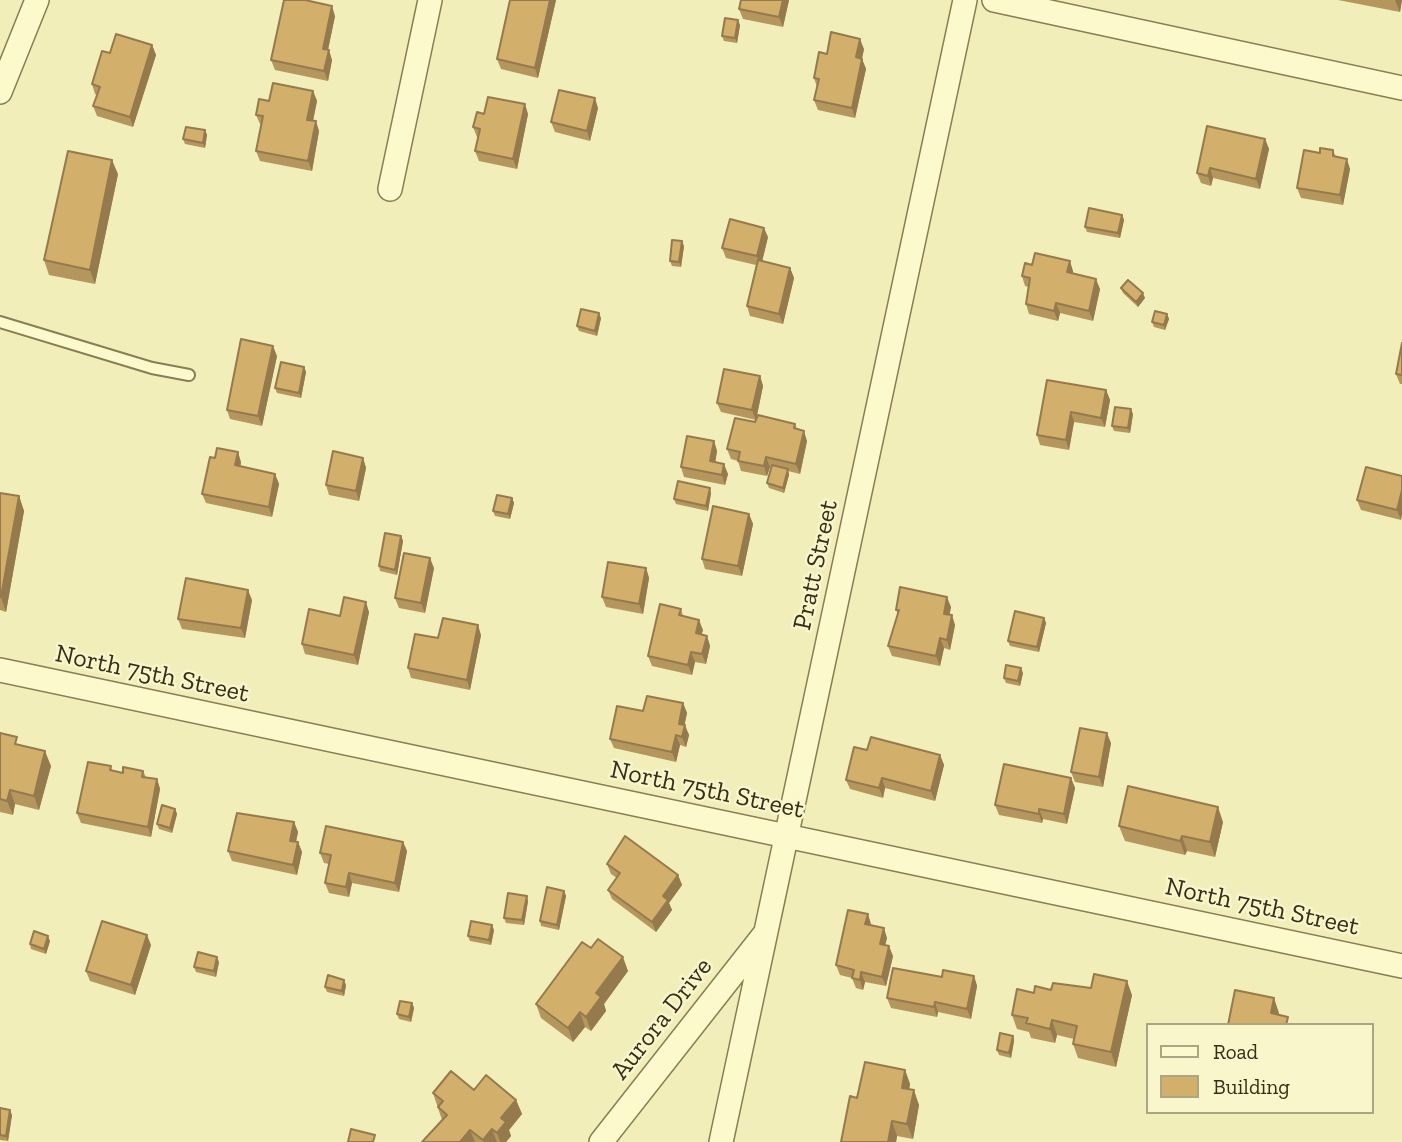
<!DOCTYPE html>
<html>
<head>
<meta charset="utf-8">
<style>
	body { margin:0 }
	#map { position:relative; width:1402px; height:1142px; overflow:hidden; background:#f1eeba; font-family:"Zilla Slab",serif }
	canvas { display:block }
	.legend { position:absolute; left:1146px; top:1023px; width:228px; height:91px; box-sizing:border-box; background:#f8f6ca; border:2px solid #aaa683; margin:0; padding:9px 12px; list-style:none; font-size:21px; color:#362e19 }
	.legend li { display:flex; align-items:center; gap:14px; height:35px }
	.legend b { width:35px; border:2px solid #aaa683 }
</style>
</head>
<body>
<div id="map">
<canvas width="1402" height="1142"></canvas>
<ul class="legend">
<li><b style="height:9px;background:#fcf9cd"></b>Road</li>
<li><b style="height:19px;background:#d3af6c"></b>Building</li>
</ul>
</div>
<script>
const g = document.querySelector('canvas').getContext('2d');
g.lineJoin = 'round';
const poly = rows => new Path2D(rows.map(r => 'M' + r).join(''));
function stroke(path, color, width, dash) { g.strokeStyle = color; g.lineWidth = width; g.lineCap = dash ? 'butt' : 'round'; g.setLineDash(dash || []); g.stroke(path); }
function fill(path, color) { g.fillStyle = color; g.fill(path, 'evenodd'); }
function write(font, color, halo, rows, align = 'center') {
  g.font = font + ' "Zilla Slab",serif'; g.lineWidth = 5; g.setLineDash([]); g.textBaseline = 'middle'; g.strokeStyle = halo; g.fillStyle = color; for (const [text, x, y, turn = 0] of rows) {
    g.save(); g.translate(x, y); g.rotate((+turn || 0) * Math.PI / 180); g.textAlign = isNaN(turn) ? turn : align; if (halo) g.strokeText(text, 0, 0); g.fillText(text, 0, 0); g.restore();
  }
}
const lane = poly([
	[0,322,152,368,189,375]
]);
const street = poly([
	[994,0,1402,88],
	[0,92,37,0],
	[390,189,430,0],
	[0,670,1402,966],
	[601,1142,763,936],
	[721,1142,965,0]
]);
const wall = poly([
	[510,0,556,0,538,78,501,69,497,59],
	[789,0,783,27,743,19,739,9],
	[1338,0,1402,0,1400,12],
	[335,16,328,50,332,60,328,81,275,70,271,60],
	[740,25,737,43,724,41,722,36],
	[152,45,156,55,133,127,97,116,93,106,97,95,95,94,92,84,110,53],
	[864,49,862,59,866,69,855,118,818,110,814,100,817,87,814,78,827,54],
	[313,91,317,101,313,121,319,131,312,171,260,161,256,151,262,125,260,124,256,115,269,101],
	[598,108,590,141,555,132,551,122],
	[484,114,528,114,517,169,479,161,475,151,478,137,477,137,473,127],
	[205,130,207,135,205,148,185,144,183,139],
	[1265,139,1269,149,1260,189,1213,178,1211,186,1201,183,1197,173],
	[1333,150,1336,157,1350,169,1343,205,1301,198,1297,188,1320,153],
	[118,174,95,284,49,275,44,260],
	[1122,215,1124,220,1120,238,1087,232,1085,227],
	[768,237,762,261,790,268,794,278,783,324,750,316,747,306,756,265,726,258,722,248],
	[684,246,681,267,672,266,670,261],
	[1032,265,1073,271,1073,274,1100,289,1093,321,1060,313,1058,321,1029,314,1026,304,1029,287,1025,286,1022,276],
	[1121,288,1145,298,1138,307,1123,293],
	[1167,314,1169,319,1165,330,1154,327,1152,322],
	[601,318,597,336,579,331,577,326],
	[1402,343,1402,384,1400,384,1396,374],
	[277,356,262,426,230,419,227,410],
	[304,367,306,372,301,398,277,393,275,388],
	[760,376,763,386,756,420,721,412,717,403],
	[1047,380,1106,390,1110,400,1105,427,1074,422,1069,450,1040,445,1037,435],
	[1133,414,1130,433,1114,431,1112,426],
	[755,422,795,424,797,429,807,441,800,474,788,471,789,475,784,493,769,488,767,483,771,467,770,467,767,476,741,471,738,461,731,459,727,449],
	[714,441,717,451,715,462,728,474,725,485,684,477,681,467],
	[363,458,366,468,359,501,329,495,326,485],
	[241,462,240,467,275,474,279,484,272,517,206,503,202,494],
	[1402,476,1401,520,1361,510,1357,500],
	[0,493,19,496,24,511,6,612,0,610],
	[711,493,708,511,676,504,674,499],
	[512,498,514,503,510,519,495,516,493,511],
	[749,514,753,524,742,576,705,569,702,559],
	[401,536,403,541,397,575,380,571,379,566],
	[434,568,425,613,399,608,395,598],
	[646,568,649,578,643,614,606,607,602,597],
	[252,600,245,638,182,629,178,619],
	[951,607,949,615,955,625,950,650,944,648,940,666,892,656,888,646,898,615,896,610],
	[681,609,683,616,703,630,701,634,707,636,710,646,706,664,695,662,692,675,652,666,648,656],
	[369,612,358,665,305,654,302,644],
	[1044,618,1046,623,1039,652,1010,646,1008,641],
	[481,635,470,690,411,678,408,668,438,638],
	[1023,673,1020,686,1006,683,1004,678],
	[683,703,687,713,684,725,689,735,686,747,680,745,676,762,614,748,610,739,643,711],
	[0,733,51,766,39,810,15,804,13,815,0,812],
	[1111,743,1103,787,1075,782,1071,772],
	[867,750,940,755,944,765,935,801,885,788,883,798,850,789,846,780],
	[111,766,112,771,123,773,143,771,146,777,157,779,160,789,151,837,81,823,77,813],
	[1071,778,1075,788,1067,824,1043,819,1042,823,999,815,995,805],
	[175,809,177,814,172,833,159,829,157,824],
	[294,822,298,832,296,842,298,842,302,852,297,875,232,861,228,851],
	[1223,822,1215,857,1187,851,1185,855,1125,841,1119,826],
	[403,842,407,851,399,892,352,883,349,897,329,893,325,883,329,864,324,863,320,853],
	[607,864,678,875,682,885,669,903,672,910,656,932,612,899,608,890,617,878,611,874],
	[564,891,566,896,559,930,541,926,540,921],
	[528,901,524,925,506,923,504,918],
	[871,924,871,925,887,938,885,945,893,956,886,986,865,982,863,990,856,988,852,978,840,975,836,965],
	[494,930,491,945,470,941,468,936],
	[50,941,46,954,31,949,30,944],
	[151,945,135,995,90,981,86,971],
	[591,948,628,971,604,1004,606,1011,591,1031,585,1027,573,1042,541,1018,536,1004],
	[219,962,216,977,196,972,194,967],
	[974,976,977,986,971,1019,938,1012,937,1017,891,1008,887,998,942,977],
	[346,985,344,996,327,992,325,987],
	[1051,990,1132,995,1116,1067,1078,1058,1073,1044,1074,1039,1057,1035,1055,1043,1031,1038,1029,1032,1017,1029,1012,1015,1034,993],
	[412,1003,414,1008,411,1022,399,1019,397,1014],
	[1013,1036,1014,1041,1011,1058,999,1055,997,1050],
	[905,1070,910,1084,909,1090,919,1105,913,1139,897,1136,896,1142,841,1142,857,1098],
	[474,1090,516,1100,522,1114,509,1130,511,1136,506,1142,422,1142,442,1120,433,1093],
	[0,1108,12,1115,8,1141,0,1140]
]);
const shadedWall = poly([
	[550,0,556,0,538,78,535,68],
	[783,0,789,0,783,27,779,17],
	[1395,0,1402,0,1400,12],
	[332,6,335,16,326,59,323,49],
	[738,20,740,25,737,43,735,38],
	[860,39,864,49,860,67,856,57],
	[152,45,156,55,133,127,130,117],
	[329,50,332,60,328,81,324,71],
	[862,59,866,69,855,118,852,108],
	[313,91,317,101,311,130,307,120],
	[595,98,598,108,590,141,587,131],
	[525,104,528,114,517,169,513,159],
	[316,121,319,131,312,171,308,161],
	[205,130,207,135,205,148,203,143],
	[1265,139,1269,149,1260,189,1256,179],
	[1347,159,1350,169,1343,205,1340,195],
	[112,160,118,174,95,284,90,270],
	[1210,168,1213,178,1211,186,1208,176],
	[1122,215,1124,220,1120,238,1118,233],
	[764,228,768,237,761,266,757,256],
	[682,241,684,246,681,267,679,262],
	[1070,261,1073,271,1071,282,1067,272],
	[790,268,794,278,783,324,779,314],
	[1096,279,1100,289,1093,321,1089,311],
	[1143,293,1145,298,1138,307,1136,302],
	[1056,303,1060,313,1058,321,1054,311],
	[599,313,601,318,597,336,595,331],
	[1167,314,1169,319,1165,330,1164,325],
	[273,346,277,356,262,426,258,416],
	[304,367,306,372,301,398,299,393],
	[760,376,763,386,756,420,752,410],
	[1106,390,1110,400,1105,427,1101,418],
	[1131,409,1133,414,1130,433,1128,428],
	[1071,412,1074,422,1069,450,1066,440],
	[804,431,807,441,800,474,796,464],
	[714,441,717,451,714,471,710,461],
	[238,452,241,462,239,475,235,465],
	[766,457,770,467,767,476,764,466],
	[363,458,366,468,359,501,356,491],
	[724,464,728,474,725,485,722,475],
	[788,469,789,475,784,493,783,488],
	[275,474,279,484,272,517,269,507],
	[710,488,711,493,708,511,706,506],
	[1402,490,1402,515,1401,520,1397,510],
	[19,496,24,511,6,612,1,597],
	[512,498,514,503,510,519,508,514],
	[749,514,753,524,742,576,738,566],
	[401,536,403,541,397,575,395,570],
	[430,558,434,568,425,613,421,603],
	[646,568,649,578,643,614,639,604],
	[248,590,252,600,245,638,241,628],
	[947,597,951,607,948,624,944,614],
	[366,602,369,612,358,665,354,655],
	[952,615,955,625,950,650,947,640],
	[1044,618,1046,623,1039,652,1037,647],
	[699,620,703,630,699,643,696,633],
	[478,625,481,635,470,690,467,680],
	[707,636,710,646,706,664,702,654],
	[940,638,944,648,940,666,936,656],
	[691,652,695,662,692,675,688,665],
	[1021,668,1023,673,1020,686,1018,681],
	[683,703,687,713,683,733,679,724],
	[685,725,689,735,686,747,682,737],
	[1107,733,1111,743,1103,787,1099,777],
	[676,735,680,745,676,762,672,752],
	[45,751,51,766,39,810,34,796],
	[940,755,944,765,935,801,931,791],
	[882,778,885,788,883,798,879,788],
	[1071,778,1075,788,1067,824,1064,814],
	[157,779,160,789,151,837,148,827],
	[10,790,15,804,13,815,7,801],
	[1218,807,1223,822,1215,857,1210,842],
	[175,809,177,814,172,833,170,828],
	[1039,809,1043,819,1042,823,1039,814],
	[294,822,298,832,294,850,290,841],
	[1182,836,1187,851,1185,855,1180,841],
	[298,842,302,852,297,875,293,865],
	[403,842,407,851,399,892,395,883],
	[349,873,352,883,349,897,346,887],
	[678,875,682,885,669,903,672,910,656,932,652,922,663,896],
	[564,891,566,896,559,930,557,925],
	[527,896,528,901,524,925,522,920],
	[868,914,871,924,869,934,865,924],
	[492,925,494,930,491,945,489,940],
	[884,928,887,938,883,954,880,944],
	[147,935,151,945,135,995,131,985],
	[48,936,50,941,46,954,44,949],
	[889,946,893,956,886,986,882,977],
	[217,957,219,962,216,977,214,971],
	[623,957,628,971,604,1004,606,1011,591,1031,586,1017,596,993],
	[861,972,865,982,863,990,860,980],
	[974,976,977,986,971,1019,967,1009],
	[344,980,346,985,344,996,342,991],
	[1127,981,1132,995,1116,1067,1111,1052],
	[1274,998,1279,1013,1277,1025,1271,1013],
	[935,1002,938,1012,937,1017,934,1007],
	[412,1003,414,1008,411,1022,409,1017],
	[580,1012,585,1027,573,1042,568,1028],
	[1052,1020,1057,1035,1055,1043,1050,1029],
	[1013,1036,1014,1041,1011,1058,1009,1053],
	[905,1070,910,1084,907,1103,902,1088],
	[914,1090,919,1105,913,1139,907,1124],
	[516,1100,522,1114,509,1130,511,1136,506,1142,500,1142,497,1133,501,1118],
	[10,1110,12,1115,8,1141,6,1136],
	[892,1121,897,1136,896,1142,888,1142],
	[492,1129,497,1142,484,1142,483,1140],
	[470,1130,475,1142,460,1142]
]);
const building = poly([
	[284,0,305,0,332,6,323,49,329,50,324,71,271,60,284,0],
	[510,0,550,0,535,68,497,59,510,0],
	[741,0,783,0,779,17,739,9,741,0],
	[725,18,738,20,735,38,722,36,725,18],
	[831,32,860,39,856,57,862,59,852,108,814,100,819,79,814,78,819,52,827,54,831,32],
	[116,34,152,45,130,117,93,106,100,87,92,84,102,51,110,53,116,34],
	[273,83,313,91,307,120,316,121,308,161,256,151,263,116,256,115,259,99,269,101,273,83],
	[559,90,595,98,587,131,551,122,559,90],
	[488,97,525,104,513,159,475,151,480,129,473,127,477,112,484,114,488,97],
	[1207,126,1265,139,1256,179,1210,168,1208,176,1197,173,1207,126],
	[186,127,205,130,203,143,183,139,186,127],
	[1320,148,1333,150,1333,156,1347,159,1340,195,1297,188,1304,150,1320,153,1320,148],
	[68,151,112,160,90,270,44,260,68,151],
	[1089,208,1122,215,1118,233,1085,227,1089,208],
	[730,219,764,228,757,256,722,248,730,219],
	[672,240,682,241,679,262,670,261,672,240],
	[1035,253,1070,261,1067,272,1096,279,1089,311,1056,303,1054,311,1026,304,1030,278,1022,276,1025,263,1032,265,1035,253],
	[758,260,790,268,779,314,747,306,758,260],
	[1128,280,1143,293,1136,302,1121,288,1128,280],
	[581,309,599,313,595,331,577,326,581,309],
	[1155,311,1167,314,1164,325,1152,322,1155,311],
	[241,339,273,346,258,416,227,410,241,339],
	[1402,343,1402,375,1396,374,1402,343],
	[281,362,304,367,299,393,275,388,281,362],
	[724,369,760,376,752,410,717,403,724,369],
	[1047,380,1106,390,1101,418,1071,412,1066,440,1037,435,1047,380],
	[1115,407,1131,409,1128,428,1112,426,1115,407],
	[758,415,795,424,794,428,804,431,796,464,766,457,764,466,738,461,740,452,727,449,735,418,755,422,758,415],
	[687,436,714,441,710,461,724,464,722,475,681,467,687,436],
	[217,448,238,452,235,465,275,474,269,507,202,494,210,457,215,458,217,448],
	[333,451,363,458,356,491,326,485,333,451],
	[772,465,788,469,783,488,767,483,772,465],
	[1366,467,1402,476,1402,490,1397,510,1357,500,1366,467],
	[678,481,710,488,706,506,674,499,678,481],
	[0,493,19,496,1,597,0,597,0,493],
	[497,495,512,498,508,514,493,511,497,495],
	[713,506,749,514,738,566,702,559,713,506],
	[385,533,401,536,395,570,379,566,385,533],
	[404,553,430,558,421,603,395,598,404,553],
	[608,562,646,568,639,604,602,597,608,562],
	[186,578,248,590,241,628,178,619,186,578],
	[900,587,947,597,944,614,952,615,947,640,940,638,936,656,888,646,899,610,896,610,900,587],
	[344,597,366,602,354,655,302,644,309,609,340,616,344,597],
	[660,604,681,609,679,615,699,620,696,633,707,636,702,654,691,652,688,665,648,656,660,604],
	[1015,611,1044,618,1037,647,1008,641,1015,611],
	[443,618,478,625,467,680,408,668,415,634,438,638,443,618],
	[1006,665,1021,668,1018,681,1004,678,1006,665],
	[647,696,683,703,679,724,685,725,682,737,676,735,672,752,610,739,617,706,643,711,647,696],
	[1080,728,1107,733,1099,777,1071,772,1080,728],
	[0,733,17,737,15,744,45,751,34,796,10,790,7,801,0,799,0,733],
	[871,737,940,755,931,791,882,778,879,788,846,780,854,747,867,750,871,737],
	[88,762,111,766,110,770,123,773,123,767,143,771,142,777,157,779,148,827,77,813,88,762],
	[1004,764,1071,778,1064,814,1039,809,1039,814,995,805,1004,764],
	[1128,786,1218,807,1210,842,1182,836,1180,841,1119,826,1128,786],
	[162,805,175,809,170,828,157,824,162,805],
	[237,813,294,822,290,841,298,842,293,865,228,851,237,813],
	[326,826,403,842,395,883,349,873,346,887,325,883,331,855,320,853,326,826],
	[625,836,678,875,663,896,668,900,652,922,608,890,620,873,607,864,625,836],
	[547,887,564,891,557,925,540,921,547,887],
	[508,893,527,896,522,920,504,918,508,893],
	[848,910,868,914,865,924,884,928,880,944,889,946,882,977,861,972,860,980,852,978,854,970,836,965,848,910],
	[102,921,147,935,131,985,86,971,102,921],
	[471,921,492,925,489,940,468,936,471,921],
	[34,931,48,936,44,949,30,944,34,931],
	[598,939,623,957,596,993,601,997,586,1017,580,1012,568,1028,536,1004,582,942,591,948,598,939],
	[198,952,217,957,214,971,194,967,198,952],
	[893,968,942,977,943,970,974,976,967,1009,935,1002,934,1007,887,998,893,968],
	[1094,974,1127,981,1111,1052,1073,1044,1077,1026,1052,1020,1050,1029,1026,1023,1028,1018,1012,1015,1017,989,1034,993,1035,986,1051,990,1053,983,1091,988,1094,974],
	[328,975,344,980,342,991,325,987,328,975],
	[1235,990,1274,998,1271,1013,1288,1017,1286,1025,1228,1025,1235,990],
	[400,1001,412,1003,409,1017,397,1014,400,1001],
	[1000,1033,1013,1036,1009,1053,997,1050,1000,1033],
	[865,1062,905,1070,902,1088,914,1090,907,1124,892,1121,888,1142,841,1142,850,1096,857,1098,865,1062],
	[451,1071,474,1090,486,1075,516,1100,501,1118,506,1122,497,1133,492,1129,483,1140,470,1130,460,1142,422,1142,447,1115,438,1107,443,1101,433,1093,451,1071],
	[0,1108,10,1110,6,1136,0,1135,0,1108],
	[351,1129,375,1135,373,1142,348,1142,351,1129]
]);
const streetNames = [
	["Pratt Street",816,565,-78],
	["North 75th Street",152,674,12],
	["North 75th Street",707,790,12],
	["North 75th Street",1262,907,12],
	["Aurora Drive",662,1019,-52]
];
stroke(lane, '#897d53', 14);
stroke(street, '#897d53', 26);
stroke(lane, '#fcf9cd', 10);
stroke(street, '#fcf9cd', 23);
fill(wall, '#b5965d');
fill(shadedWall, '#947a4c');
fill(building, '#d3af6c');
stroke(building, '#947a4c', 2);
write('26px', '#362e19', '#f8f6ca', streetNames);
</script>
</body>
</html>
